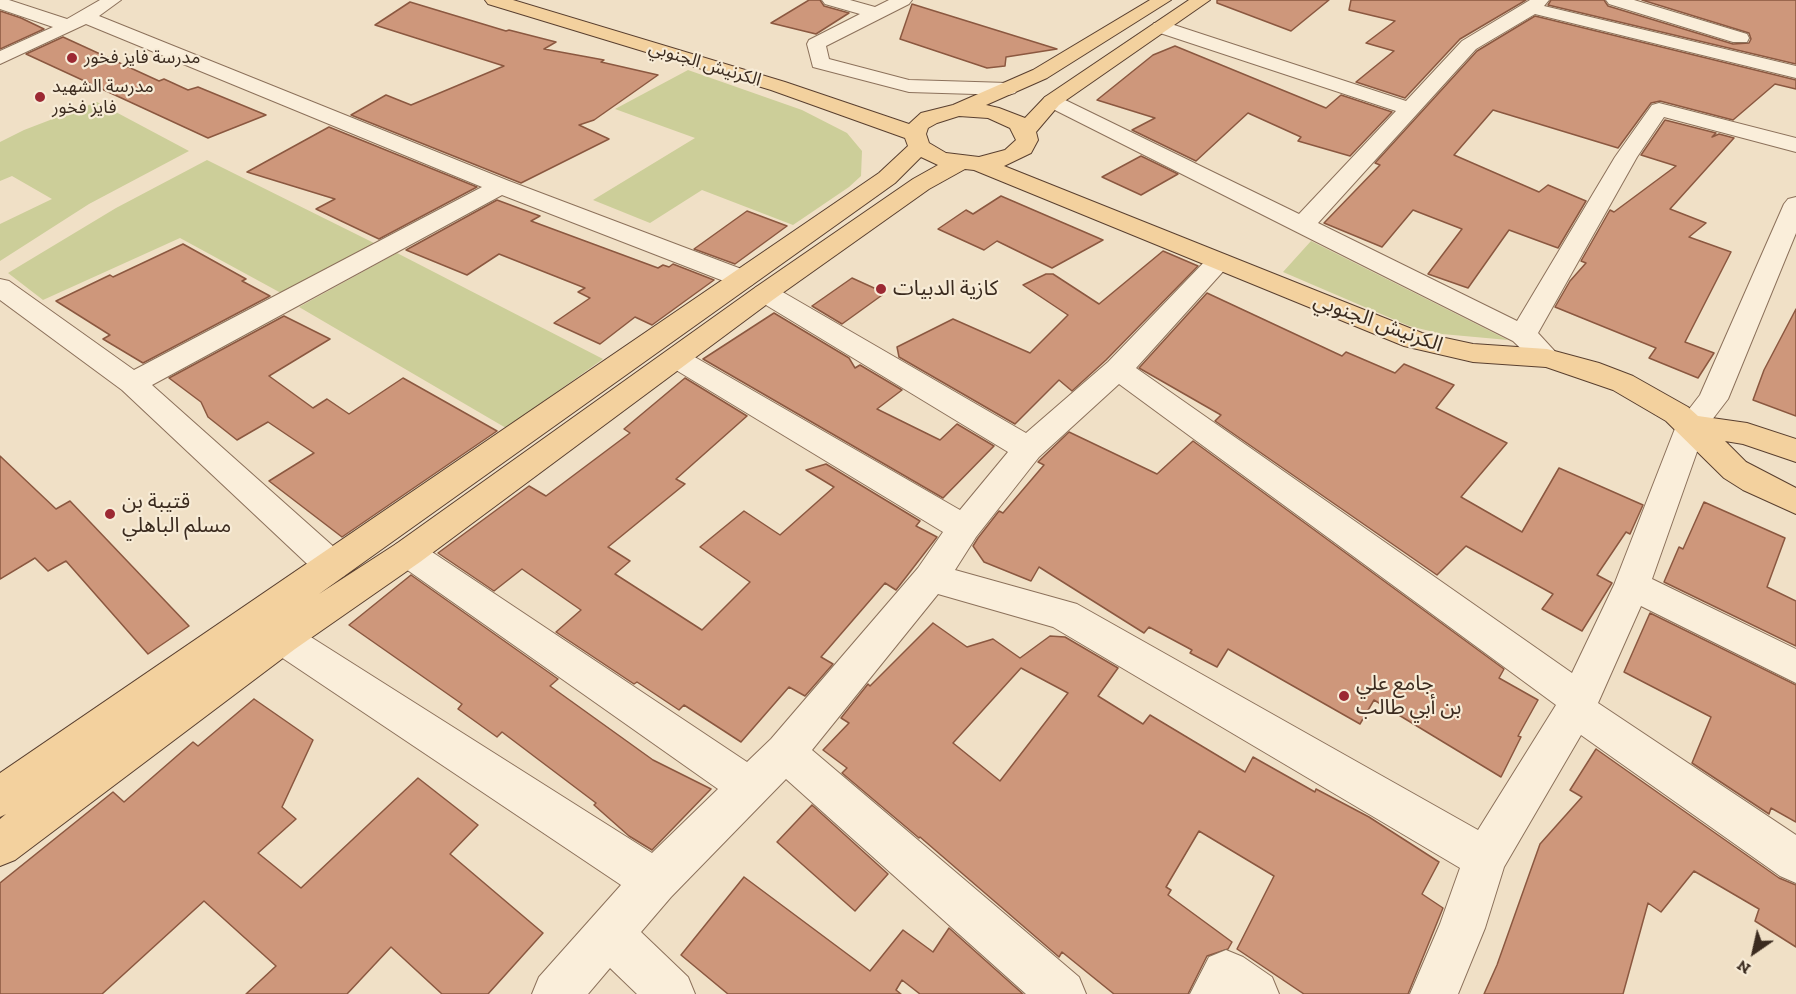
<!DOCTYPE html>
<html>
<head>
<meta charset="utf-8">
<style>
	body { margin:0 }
	#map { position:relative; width:1796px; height:994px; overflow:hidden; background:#f0e0c6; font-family:"Zilla Slab",serif }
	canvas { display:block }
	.north { position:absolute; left:1724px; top:922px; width:60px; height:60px; -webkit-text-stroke:4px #f7ebd6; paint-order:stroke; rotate:214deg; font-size:16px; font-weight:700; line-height:24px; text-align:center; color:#3b2b1f }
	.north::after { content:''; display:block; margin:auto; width:21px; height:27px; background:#3b2b1f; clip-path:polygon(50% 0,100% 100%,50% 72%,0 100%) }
</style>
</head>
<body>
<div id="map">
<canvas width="1796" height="994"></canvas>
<div class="north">N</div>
</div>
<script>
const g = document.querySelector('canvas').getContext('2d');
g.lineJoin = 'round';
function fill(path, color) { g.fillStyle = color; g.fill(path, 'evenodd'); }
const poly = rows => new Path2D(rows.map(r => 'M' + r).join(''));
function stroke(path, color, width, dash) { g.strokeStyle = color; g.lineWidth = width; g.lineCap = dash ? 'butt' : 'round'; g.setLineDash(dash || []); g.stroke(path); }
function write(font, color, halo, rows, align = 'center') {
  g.font = font + ' "Zilla Slab","Noto Sans Arabic",serif'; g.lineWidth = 4.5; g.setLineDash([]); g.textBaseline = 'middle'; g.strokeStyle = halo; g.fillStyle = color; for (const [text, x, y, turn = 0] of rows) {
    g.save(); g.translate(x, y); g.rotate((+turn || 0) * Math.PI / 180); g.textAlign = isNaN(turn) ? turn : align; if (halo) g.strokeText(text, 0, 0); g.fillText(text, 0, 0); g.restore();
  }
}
const green = poly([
	[688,70,802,110,847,133,862,151,861,176,849,187,793,225,702,190,650,223,593,200,695,138,615,109],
	[97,102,189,151,89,204,0,261,0,224,52,199,12,176,0,181,0,142,24,130],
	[207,160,376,244,281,293,180,238,43,300,8,273,116,208],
	[1311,241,1508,340,1442,334,1409,326,1283,272],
	[397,253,603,359,506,428,299,307]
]);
const building = poly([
	[809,0,820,0,824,6,849,13,816,34,771,23,809,0],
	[1217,0,1329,0,1291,31,1217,3,1217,0],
	[1351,0,1526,0,1460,39,1405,98,1356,82,1394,51,1366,43,1395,21,1349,10,1351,0],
	[1551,0,1604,0,1608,6,1733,44,1749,43,1751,39,1749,33,1642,0,1796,0,1796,64,1548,5,1551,0],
	[410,2,506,31,509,30,556,42,544,49,604,60,601,62,658,75,594,120,579,125,609,139,521,183,351,115,386,95,411,105,504,66,375,25,410,2],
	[912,4,1057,49,1006,57,1005,66,987,68,900,39,912,4],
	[0,11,21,18,44,29,0,49,0,11],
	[1535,16,1796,80,1796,89,1775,84,1733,120,1660,101,1651,103,1618,148,1493,110,1454,155,1539,192,1548,185,1586,201,1558,248,1509,230,1468,288,1428,274,1462,229,1413,210,1382,247,1324,223,1380,165,1375,163,1477,51,1535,16],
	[63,37,159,81,164,79,188,90,198,87,266,115,208,138,26,54,63,37],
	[1175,46,1326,108,1341,95,1392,112,1350,156,1298,141,1301,137,1248,113,1196,161,1132,130,1155,118,1097,100,1153,55,1175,46],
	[1665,120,1716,133,1712,137,1719,134,1734,138,1670,209,1706,223,1689,237,1731,252,1685,342,1714,353,1698,378,1649,358,1656,348,1555,307,1570,281,1586,263,1581,261,1610,210,1614,212,1676,166,1641,155,1665,120],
	[329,127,477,187,379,239,316,209,335,199,247,172,329,127],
	[1141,156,1178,174,1141,195,1102,177,1141,156],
	[1001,196,1103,240,1052,268,997,241,984,250,938,229,966,210,973,214,1001,196],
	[497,200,540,216,531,221,658,268,663,265,669,267,673,264,714,280,652,325,635,317,600,344,554,323,590,298,578,292,585,288,499,254,467,275,406,250,497,200],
	[747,211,787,226,735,264,694,249,747,211],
	[183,244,246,279,242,281,270,296,143,363,103,339,110,335,56,301,110,275,113,277,183,244],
	[1163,251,1198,266,1106,360,1072,391,1059,380,1015,424,899,357,897,347,953,319,1030,353,1068,315,1023,285,1046,274,1053,274,1099,304,1163,251],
	[852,278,885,293,842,324,812,306,852,278],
	[1207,293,1342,356,1346,352,1395,373,1404,364,1454,385,1436,408,1507,443,1461,497,1522,532,1559,468,1643,505,1630,534,1626,532,1597,575,1612,583,1582,631,1542,609,1553,594,1466,546,1437,575,1215,421,1221,415,1139,368,1207,293],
	[1796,309,1796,416,1753,400,1764,370,1796,309],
	[774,313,849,358,855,368,860,365,902,390,877,409,940,440,957,424,994,446,943,498,703,359,774,313],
	[284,316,330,339,269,376,313,408,327,399,349,414,403,378,497,431,342,537,269,481,314,453,268,422,237,440,208,417,201,402,169,378,284,316],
	[685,378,747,416,676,479,685,484,608,547,630,561,615,574,702,630,750,582,700,547,744,511,780,535,834,487,806,470,826,464,920,521,916,526,937,537,896,590,885,583,821,657,833,664,805,696,789,687,741,742,684,705,679,710,637,682,634,684,556,632,581,610,522,569,494,591,438,553,529,486,546,496,630,433,624,429,685,378],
	[1069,432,1157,474,1193,441,1504,669,1499,678,1538,700,1518,736,1521,737,1501,777,1374,700,1360,724,1228,649,1217,667,1190,653,1192,650,1149,627,1144,633,1039,567,1031,581,984,562,973,546,978,538,999,511,1003,513,1044,465,1038,462,1041,459,1069,432],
	[0,456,56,509,70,501,189,626,148,654,66,561,48,571,35,558,0,579,0,456],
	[1704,502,1785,538,1767,587,1796,601,1796,646,1664,582,1679,547,1683,549,1704,502],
	[411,575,558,679,550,686,653,760,711,789,652,850,629,836,594,805,596,803,502,732,497,737,458,709,462,704,349,625,411,575],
	[1650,613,1796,685,1796,822,1771,808,1769,814,1692,763,1711,717,1624,672,1650,613],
	[933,623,967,647,993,639,1020,658,1050,636,1065,637,1118,668,1098,696,1143,724,1150,715,1245,772,1253,757,1315,792,1316,789,1369,817,1439,862,1422,894,1443,908,1408,994,1304,994,1237,949,1274,876,1199,831,1166,887,1171,890,1168,895,1232,942,1228,949,1207,956,1188,994,1114,994,1062,952,1059,957,920,837,919,838,842,773,847,768,823,750,849,723,841,718,868,684,870,686,933,623],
	[1021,668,1068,693,1000,781,953,743,1021,668],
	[254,699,313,740,282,807,296,819,258,853,301,888,418,778,478,825,450,854,543,933,488,994,442,994,391,947,347,994,246,994,276,966,204,901,102,994,0,994,0,883,113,792,124,802,193,742,198,746,254,699],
	[1596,749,1779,878,1796,885,1796,947,1755,921,1759,909,1694,871,1661,912,1648,903,1623,994,1484,994,1497,965,1540,844,1582,797,1570,790,1596,749],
	[812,805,888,874,855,911,777,842,812,805],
	[744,877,870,971,903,930,933,952,949,928,1023,994,920,994,902,980,896,990,901,994,728,994,681,955,744,877]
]);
const minor = poly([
	[0,0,9,0,67,19,100,0,121,0,99,16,509,181,752,273,756,279,752,285,743,287,734,285,502,195,152,385,344,556,350,566,344,576,332,580,320,576,122,390,0,300,0,279,9,281,134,370,482,187,86,24,0,64,0,51,53,27,0,9,0,0],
	[822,0,850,0,875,7,889,0,912,0,909,4,826,46,829,59,909,80,1008,83,1015,85,1018,89,1015,93,1008,95,909,92,813,67,807,44,809,40,860,14,825,4,822,0],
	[1530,0,1549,0,1544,6,1796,66,1796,78,1535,14,1476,49,1318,223,1517,321,1615,157,1652,105,1659,103,1796,138,1796,152,1664,117,1637,157,1538,333,1561,358,1557,364,1547,367,1537,364,1513,341,1045,105,1042,101,1045,97,1052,95,1059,97,1299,214,1396,111,1154,31,1152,27,1154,23,1168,23,1406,101,1462,41,1530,0],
	[1606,0,1634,0,1747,34,1749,38,1747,42,1733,42,1609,4,1606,0],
	[1796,197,1796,233,1728,399,1705,429,1652,579,1796,649,1796,683,1641,606,1598,703,1796,835,1796,883,1780,876,1581,735,1504,867,1485,928,1458,994,1410,994,1440,924,1460,868,1053,627,938,594,812,750,1079,977,1086,994,1026,994,786,779,671,897,641,932,688,977,695,994,637,994,610,968,588,994,532,994,539,977,621,885,269,649,263,638,269,627,282,623,295,627,652,853,718,789,396,562,391,553,396,544,408,540,420,544,747,762,771,739,918,568,943,532,666,364,662,358,666,352,676,349,686,352,960,510,1008,452,756,299,752,293,756,287,765,285,774,287,1026,433,1108,362,1210,256,1219,253,1228,256,1232,261,1228,266,1136,368,1572,673,1614,585,1676,426,1700,395,1784,204,1788,199,1796,197],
	[1119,384,1556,705,1478,830,1077,604,955,570,976,537,1039,457,1119,384],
	[1226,950,1243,957,1272,977,1279,994,1190,994,1209,957,1226,950]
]);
const major = poly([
	[485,0,513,0,785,82,909,124,921,113,953,105,1033,70,1150,0,1171,0,1047,78,986,105,999,108,1025,118,1045,97,1189,0,1210,0,1059,105,1036,132,1038,140,1031,153,1004,166,1422,333,1473,344,1547,349,1599,363,1633,376,1688,407,1698,416,1747,423,1796,439,1796,462,1743,444,1725,441,1746,462,1796,488,1796,514,1743,490,1724,478,1666,421,1613,390,1546,367,1473,362,1404,346,974,170,965,169,929,189,774,299,420,562,295,649,15,860,0,866,0,819,6,814,0,817,0,773,879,173,908,146,905,138,771,90,488,4,485,0],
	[959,116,988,118,1010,128,1016,140,1005,150,979,157,946,153,929,143,926,134,928,128,937,123,959,116],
	[921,157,938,165,913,179,756,287,396,544,319,594,895,183,921,157]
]);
const markers = [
	[72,58,6,"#9c2933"],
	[40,97,6,"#9c2933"],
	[881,289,6,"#9c2933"],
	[110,514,6,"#9c2933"],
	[1344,696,6,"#9c2933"]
];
const farPoinames = [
	["مدرسة فايز فخور",84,58],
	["مدرسة الشهيد",52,87],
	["فايز فخور",52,108]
];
const farStreetnames = [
	["الكرنيش الجنوبي",705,64,17]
];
const poiNames = [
	["كازية الدبيات",893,289],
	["قتيبة بن",122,502],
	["مسلم الباهلي",122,526],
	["جامع علي",1356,684],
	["بن أبي طالب",1356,708]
];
const streetNames = [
	["الكرنيش الجنوبي",1378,323,20]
];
fill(green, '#ccce99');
fill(building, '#ce977b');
stroke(building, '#8b5840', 1.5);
stroke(minor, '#8c715b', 2);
stroke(major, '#593f2f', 2);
fill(minor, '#faeeda');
fill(major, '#f3d19e');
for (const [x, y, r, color] of markers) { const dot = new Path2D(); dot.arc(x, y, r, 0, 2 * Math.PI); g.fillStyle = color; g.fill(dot); stroke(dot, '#f7ebd6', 2); }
write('18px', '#3b2b1f', '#f7ebd6', farPoinames, 'left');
write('18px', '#3b2b1f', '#f7ebd6', farStreetnames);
write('21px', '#3b2b1f', '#f7ebd6', poiNames, 'left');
write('21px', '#3b2b1f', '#f7ebd6', streetNames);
</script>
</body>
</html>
